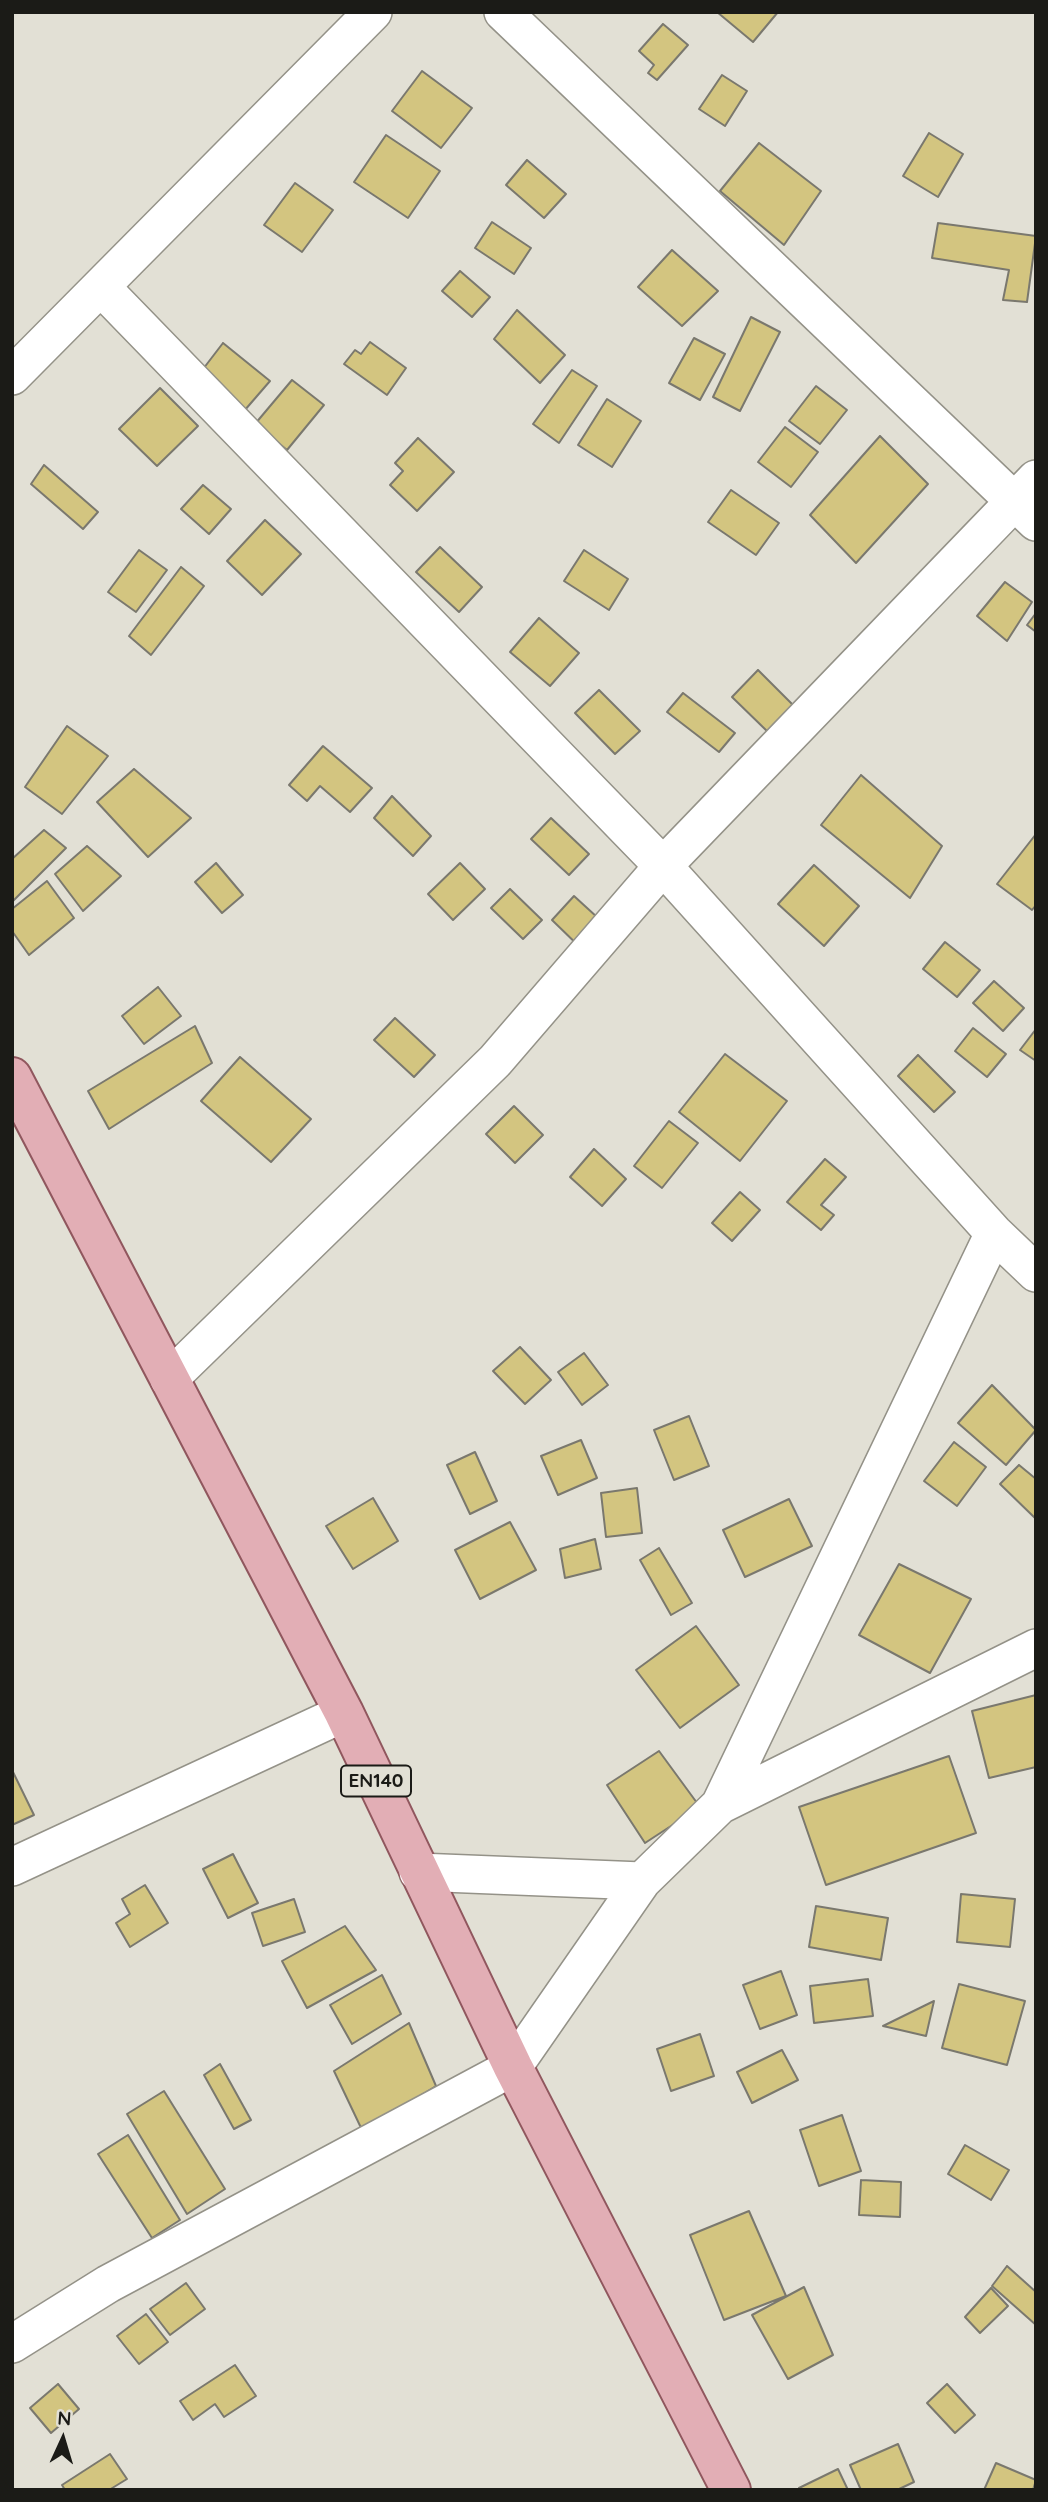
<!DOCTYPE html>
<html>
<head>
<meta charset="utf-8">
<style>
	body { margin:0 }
	#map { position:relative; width:1048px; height:2502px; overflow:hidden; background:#e2e0d5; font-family:Quicksand,sans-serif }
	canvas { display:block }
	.frame { position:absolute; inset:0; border:14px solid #1b1b17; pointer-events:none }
	.north { position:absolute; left:28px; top:2404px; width:70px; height:70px; -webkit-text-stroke:5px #e2e0d5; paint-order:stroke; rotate:4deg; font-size:19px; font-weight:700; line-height:28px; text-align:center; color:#1b1b17 }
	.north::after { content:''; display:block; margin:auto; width:24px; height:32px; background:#1b1b17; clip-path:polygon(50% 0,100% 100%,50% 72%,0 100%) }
</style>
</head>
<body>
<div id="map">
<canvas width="1048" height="2502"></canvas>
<div class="frame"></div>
<div class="north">N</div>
</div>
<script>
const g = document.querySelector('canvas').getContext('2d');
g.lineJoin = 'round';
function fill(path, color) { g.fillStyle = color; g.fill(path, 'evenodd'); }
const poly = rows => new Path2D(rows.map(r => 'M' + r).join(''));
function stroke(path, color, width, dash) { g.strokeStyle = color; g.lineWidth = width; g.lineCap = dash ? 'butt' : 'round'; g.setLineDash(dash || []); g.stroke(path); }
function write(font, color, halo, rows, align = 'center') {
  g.font = font + ' Quicksand,sans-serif'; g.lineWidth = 5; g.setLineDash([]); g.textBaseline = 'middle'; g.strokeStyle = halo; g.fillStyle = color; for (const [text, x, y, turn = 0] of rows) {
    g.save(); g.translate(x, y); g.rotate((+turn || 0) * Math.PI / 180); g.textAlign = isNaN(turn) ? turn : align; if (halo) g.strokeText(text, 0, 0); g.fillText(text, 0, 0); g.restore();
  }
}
const building = poly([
	[717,12,778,12,753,42,717,12],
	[663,24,688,45,657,80,648,73,654,65,639,51,663,24],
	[422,71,472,108,441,148,392,111,422,71],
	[722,75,747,91,725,126,699,109,722,75],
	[929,133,963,154,938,197,903,176,929,133],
	[386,135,440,171,408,218,354,182,386,135],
	[759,143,821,191,784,245,720,191,759,143],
	[527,160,566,194,544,218,506,185,527,160],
	[295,183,333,210,302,252,264,225,295,183],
	[492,222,531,248,514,274,475,248,492,222],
	[938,223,1036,236,1027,302,1003,300,1009,270,932,258,938,223],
	[672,250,718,291,682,326,638,287,672,250],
	[460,271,490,297,472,317,442,291,460,271],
	[517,310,565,355,540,383,494,339,517,310],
	[751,317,780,332,740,411,713,397,751,317],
	[694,338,725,354,700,400,669,383,694,338],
	[370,342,406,368,387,395,344,364,355,350,361,354,370,342],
	[223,343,270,381,238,418,200,373,223,343],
	[572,370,597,386,559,443,533,424,572,370],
	[292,380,324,405,287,450,255,424,292,380],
	[816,386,847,410,820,444,789,421,816,386],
	[160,388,198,426,157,466,119,429,160,388],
	[607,399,641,421,612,467,578,445,607,399],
	[785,427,818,452,791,487,758,462,785,427],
	[880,436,928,484,856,563,810,515,880,436],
	[418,438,454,472,417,511,390,485,403,471,395,463,418,438],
	[44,465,98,512,83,529,31,484,44,465],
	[203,485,231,509,209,534,181,509,203,485],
	[731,490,779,523,756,555,708,522,731,490],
	[265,520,301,554,262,595,227,561,265,520],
	[440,547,482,587,459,612,416,572,440,547],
	[139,550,167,570,136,612,108,592,139,550],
	[584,550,628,579,609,610,564,581,584,550],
	[181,567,204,586,151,655,129,636,181,567],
	[1005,582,1032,602,1007,641,977,616,1005,582],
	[1036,613,1036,632,1027,625,1036,613],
	[539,618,579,653,550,686,510,652,539,618],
	[758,670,795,707,769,733,732,697,758,670],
	[599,690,640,731,615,754,575,713,599,690],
	[683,693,735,733,719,752,667,712,683,693],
	[67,726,108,756,62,814,25,787,67,726],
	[323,746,372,788,350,812,320,786,307,801,289,785,323,746],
	[134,769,191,818,148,857,97,802,134,769],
	[861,775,942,846,910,898,821,825,861,775],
	[392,796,431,836,413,856,374,818,392,796],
	[551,818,589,854,569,875,531,839,551,818],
	[44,830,66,848,12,902,12,859,44,830],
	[1036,834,1036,905,1032,910,997,884,1036,834],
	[87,846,121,876,83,911,55,874,87,846],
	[216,863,243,895,222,913,195,882,216,863],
	[460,863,485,889,453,920,428,894,460,863],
	[814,865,859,906,824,946,778,904,814,865],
	[47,881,74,918,29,955,12,931,12,909,47,881],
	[510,889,542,920,523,939,491,908,510,889],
	[574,896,610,929,587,954,552,920,574,896],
	[945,942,980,970,957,997,923,969,945,942],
	[994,981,1024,1008,1003,1031,973,1003,994,981],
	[158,987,181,1016,144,1044,122,1016,158,987],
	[395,1018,435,1055,414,1077,374,1040,395,1018],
	[195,1026,212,1063,109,1129,88,1091,195,1026],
	[973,1028,1006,1054,987,1077,955,1051,973,1028],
	[1036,1029,1036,1061,1020,1050,1036,1029],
	[725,1054,787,1101,740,1161,679,1112,725,1054],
	[918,1055,955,1092,934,1112,898,1076,918,1055],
	[240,1057,311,1119,271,1162,201,1101,240,1057],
	[514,1106,543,1135,515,1163,486,1134,514,1106],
	[669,1121,698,1143,662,1188,634,1166,669,1121],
	[594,1149,626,1179,602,1206,570,1177,594,1149],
	[825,1159,846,1177,821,1205,834,1215,821,1230,787,1202,825,1159],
	[740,1192,760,1210,732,1241,712,1223,740,1192],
	[520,1347,551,1380,525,1404,493,1371,520,1347],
	[584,1353,608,1385,582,1405,558,1372,584,1353],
	[992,1385,1036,1430,1006,1465,958,1423,992,1385],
	[689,1416,709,1466,674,1480,654,1430,689,1416],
	[581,1440,597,1478,558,1495,541,1456,581,1440],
	[954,1442,986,1467,957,1506,924,1481,954,1442],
	[475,1452,497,1501,470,1514,447,1465,475,1452],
	[1019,1465,1036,1479,1036,1519,1000,1484,1019,1465],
	[637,1488,642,1533,606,1537,601,1493,637,1488],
	[373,1498,398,1541,353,1569,326,1526,373,1498],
	[789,1499,812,1546,745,1577,723,1530,789,1499],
	[510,1522,536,1570,480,1599,455,1550,510,1522],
	[595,1539,601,1569,565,1578,560,1549,595,1539],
	[659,1548,692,1603,671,1615,640,1560,659,1548],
	[899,1564,971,1599,930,1673,859,1635,899,1564],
	[696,1626,739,1685,680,1728,636,1670,696,1626],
	[1036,1695,1036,1767,989,1778,972,1711,1036,1695],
	[659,1751,700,1807,645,1843,607,1785,659,1751],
	[949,1756,976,1833,826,1885,799,1807,949,1756],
	[12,1770,34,1815,12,1825,12,1770],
	[233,1854,258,1903,228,1918,203,1869,233,1854],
	[145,1885,168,1923,130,1947,116,1923,130,1914,122,1899,145,1885],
	[961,1894,1015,1899,1010,1947,957,1942,961,1894],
	[294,1899,305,1932,263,1946,252,1913,294,1899],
	[816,1906,888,1918,881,1960,809,1947,816,1906],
	[345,1926,376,1970,307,2008,282,1961,345,1926],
	[781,1971,797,2015,760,2029,743,1985,781,1971],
	[382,1975,401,2014,352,2044,330,2005,382,1975],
	[868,1979,873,2016,814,2023,810,1986,868,1979],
	[959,1984,1025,2001,1007,2065,942,2048,959,1984],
	[934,2001,926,2036,883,2026,934,2001],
	[409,2023,436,2086,363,2132,334,2071,409,2023],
	[700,2034,714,2076,671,2091,657,2049,700,2034],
	[782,2050,798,2080,752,2103,737,2072,782,2050],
	[220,2064,251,2120,234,2129,204,2075,220,2064],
	[164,2091,225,2189,187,2214,127,2114,164,2091],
	[842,2115,861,2171,819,2186,800,2130,842,2115],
	[128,2135,180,2220,152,2238,98,2154,128,2135],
	[965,2145,1009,2170,991,2200,948,2174,965,2145],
	[861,2180,901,2182,900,2217,859,2215,861,2180],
	[749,2211,786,2296,724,2320,690,2235,749,2211],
	[1007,2266,1036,2292,1036,2325,992,2286,1007,2266],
	[186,2283,205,2309,170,2335,150,2309,186,2283],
	[804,2287,833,2355,788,2379,752,2315,804,2287],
	[991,2288,1008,2306,980,2333,965,2317,991,2288],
	[146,2314,168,2342,139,2364,117,2336,146,2314],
	[235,2365,256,2396,224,2417,215,2404,193,2420,180,2401,235,2365],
	[58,2384,79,2409,51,2433,30,2408,58,2384],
	[947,2384,975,2415,955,2433,927,2403,947,2384],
	[898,2444,914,2482,897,2490,861,2490,850,2465,898,2444],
	[110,2454,127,2479,109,2490,65,2490,62,2485,110,2454],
	[996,2463,1036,2480,1033,2490,984,2490,996,2463],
	[838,2469,848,2490,800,2490,799,2488,838,2469]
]);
const minor = poly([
	[503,12,1036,522],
	[102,288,663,866,994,1233,1036,1273],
	[12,376,373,12],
	[169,1379,495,1061,663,866,1036,479],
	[720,1805,994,1233],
	[12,1867,344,1713],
	[418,1872,642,1881],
	[12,2344,108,2284,513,2067,642,1881,720,1805,1036,1648]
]);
const primary = poly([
	[12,1077,344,1713,513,2067,731,2490]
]);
const shields = [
	[376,1781,70]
];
const shieldNames = [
	["EN140",376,1781]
];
fill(building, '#d3c580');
stroke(building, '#7a786e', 2);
stroke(minor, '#949288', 40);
stroke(primary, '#90575e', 42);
stroke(minor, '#fff', 37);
stroke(primary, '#e2aeb5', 38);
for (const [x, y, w] of shields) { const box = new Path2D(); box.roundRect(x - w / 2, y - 15.5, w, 31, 5); g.fillStyle = '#e2e0d5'; g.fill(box); stroke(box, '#1b1b17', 2); }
write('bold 19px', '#1b1b17', null, shieldNames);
</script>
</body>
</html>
